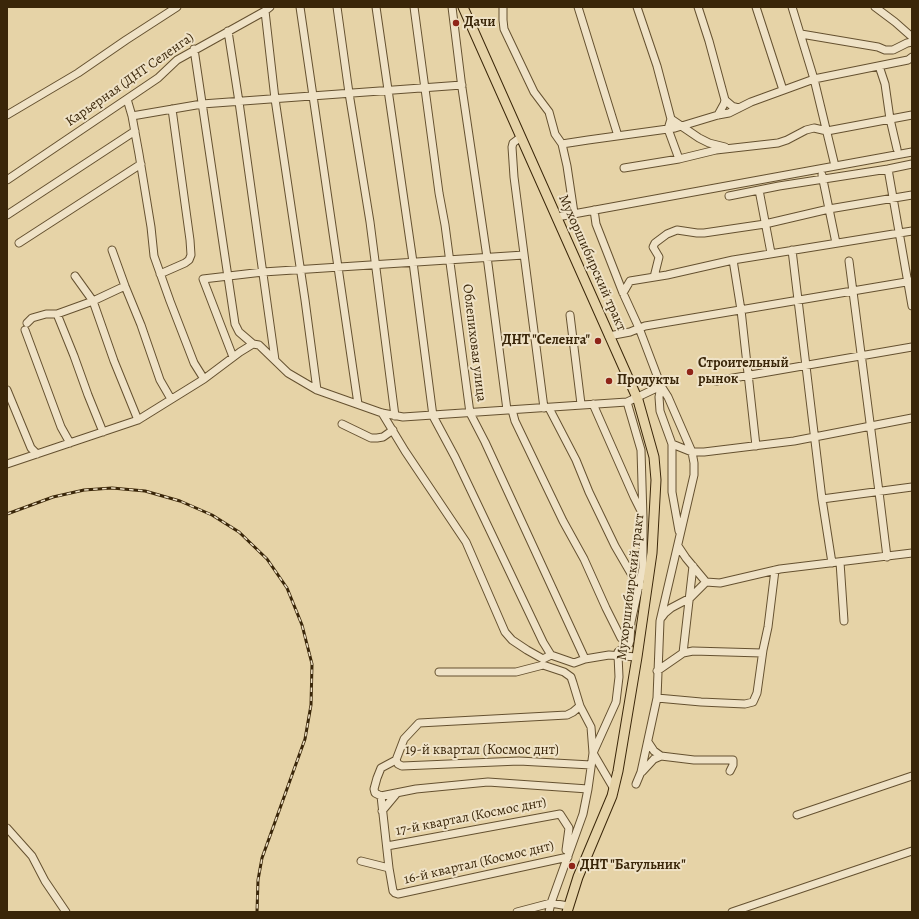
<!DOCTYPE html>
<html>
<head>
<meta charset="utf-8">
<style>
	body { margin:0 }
	#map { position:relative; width:919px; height:919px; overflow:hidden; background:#e6d3a7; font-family:Alegreya,serif }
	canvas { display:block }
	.frame { position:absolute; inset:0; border:8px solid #3a2609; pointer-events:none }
</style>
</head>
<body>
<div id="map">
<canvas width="919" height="919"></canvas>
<div class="frame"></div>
</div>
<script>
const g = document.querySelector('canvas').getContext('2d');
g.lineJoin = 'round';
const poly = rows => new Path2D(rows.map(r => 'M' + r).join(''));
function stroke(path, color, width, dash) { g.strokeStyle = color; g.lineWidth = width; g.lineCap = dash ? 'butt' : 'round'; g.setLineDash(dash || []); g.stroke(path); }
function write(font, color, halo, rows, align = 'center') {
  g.font = font + ' Alegreya,serif'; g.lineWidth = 4; g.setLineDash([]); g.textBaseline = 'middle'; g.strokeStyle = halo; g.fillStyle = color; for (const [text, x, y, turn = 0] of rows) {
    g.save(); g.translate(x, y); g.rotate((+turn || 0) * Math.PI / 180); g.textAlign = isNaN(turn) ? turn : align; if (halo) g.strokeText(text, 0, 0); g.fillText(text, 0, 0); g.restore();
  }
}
const minor = poly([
	[300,7,358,404],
	[337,7,349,93,370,222,395,416],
	[376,7,413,262,433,416,455,457,543,642,551,655],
	[414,7,439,193,445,225,470,413,485,442,585,659],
	[452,7,462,88,488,264,507,410],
	[503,7,503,20,504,29,534,92,549,112,555,134,562,144,567,166,574,213],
	[578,7,618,136],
	[637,7,657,66,671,119,668,129,679,159],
	[698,7,709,41,725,100,724,104,718,115],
	[756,7,783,90],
	[792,7,814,79,835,166],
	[875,7,895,22,912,37],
	[265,11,275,99,305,300,317,390],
	[228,31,239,102,275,360],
	[801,34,878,47,885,50,893,50,907,43,912,42],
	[194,49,235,324,239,332,253,344],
	[879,66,885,84,890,119,897,149],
	[127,99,132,116,139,154,151,227,154,256,170,301,194,363,204,379],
	[725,100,732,106,739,108],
	[7,115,78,73,126,40,177,7],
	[132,116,202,104,462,85],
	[671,119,699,138,709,143,725,147],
	[521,137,513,143,512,147,514,177,544,408],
	[562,144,588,140,675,128,718,115,729,113,751,102,814,79,908,60,912,57],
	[624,168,679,159,716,150,778,143,787,140,806,130,814,128,827,131,912,115],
	[888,169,912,306],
	[822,175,836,243],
	[7,180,158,78,177,60,265,11,270,7],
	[759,190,771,253],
	[729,196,779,186,888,169,912,164],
	[594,210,596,224,623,293,639,328,661,386,668,397,692,452,694,463,694,475,660,621,657,698,641,772,636,784],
	[7,215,135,131],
	[557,217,912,152],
	[19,243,141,164],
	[112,250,125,286],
	[792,250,822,499,832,563],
	[733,260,741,310,756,446],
	[849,261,879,492,887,557],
	[160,274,185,263,189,260,191,255,190,240,172,109],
	[75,276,93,301,125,286,141,325,160,380,171,399],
	[654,277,659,257,653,247,655,243,667,234,677,230,697,233,704,233,765,224,829,209,912,195],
	[623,293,630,281,667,275,733,260,912,231],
	[57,314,93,301,114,361,138,420],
	[570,315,581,404],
	[27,323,32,318,46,314,57,314,74,356,88,395,103,432],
	[25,330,61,427,70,443],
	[609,336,630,332,645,326,912,281],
	[233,357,203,279,263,272,524,255],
	[716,381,912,347],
	[661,386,659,397,660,411,672,444,672,492,679,531],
	[7,390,31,448,37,454],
	[593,404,634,497,641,511],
	[549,408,576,460,589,492,615,546,633,577,641,586],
	[512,410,515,421,563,521,584,559,606,608,621,638,629,644],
	[382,413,405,451,466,542,505,632,512,640,527,650,543,659,551,655,574,663,585,659,609,655,637,657],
	[342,424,371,438,377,438,383,437,393,430],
	[672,444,692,452,704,452,794,441,912,418],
	[7,464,138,420,204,379,240,352,253,344,259,345,288,373,317,390,382,413,403,417,627,402,661,386],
	[822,499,912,487],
	[678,546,686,558,706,582],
	[840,562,844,621],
	[662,617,665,613,671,608,690,598,706,582,720,583,780,569,912,553],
	[683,653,693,566],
	[657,671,683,653,693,651,762,653],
	[439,672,516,672,543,665,564,672,571,677,573,683,580,706,591,727,593,753,614,789],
	[657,698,701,702,745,704,753,702,757,693,763,650,768,627,775,570],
	[580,706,573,712,567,715,419,723,404,739,396,760,398,764,402,766,519,761,591,765],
	[648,742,654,751,661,756],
	[396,760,381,768,377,778,374,789,375,793,381,796,416,789,488,782,588,789],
	[642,772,654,759,661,756,694,760,733,760,733,765,730,771],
	[381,796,389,868,393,891,395,893,398,894,568,857],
	[382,811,397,793],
	[797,815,912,776],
	[7,828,32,856,45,881,66,912],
	[387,846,560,814,569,828,566,850],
	[361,861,389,868],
	[517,912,551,903,568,906],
	[549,912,551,903,583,814,588,789,593,753,616,702,619,677,618,655,618,652,629,644,630,641,631,622,643,568,643,518,641,450,627,402],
	[732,912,912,851]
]);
const major = poly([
	[463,7,638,400,654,457,656,480,652,553,637,657,618,771,612,796,578,877,567,912]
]);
const rail = poly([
	[7,514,53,497,84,490,112,488,145,491,180,501,212,515,239,532,267,559,287,588,302,625,312,664,311,705,305,739,262,858,258,880,257,912]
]);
const markers = [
	[456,23,4,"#8f2418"],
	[598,341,4,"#8f2418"],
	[690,372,4,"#8f2418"],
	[609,381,4,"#8f2418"],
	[572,866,4,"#8f2418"]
];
const poiNames = [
	["Дачи",464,23],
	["ДНТ \"Селенга\"",590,341,"right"],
	["Строительный",698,364],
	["рынок",698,380],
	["Продукты",617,381],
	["ДНТ \"Багульник\"",580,866]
];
const streetNames = [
	["Карьерная (ДНТ Селенга)",130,80,-35],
	["Мухоршибирский тракт",592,263,66],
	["Облепиховая улица",474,343,83],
	["Мухоршибирский тракт",631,587,-83],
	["19-й квартал (Космос днт)",482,751],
	["17-й квартал (Космос днт)",471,817,-11],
	["16-й квартал (Космос днт)",479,863,-13]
];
stroke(minor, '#655130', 9);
stroke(major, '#3a2609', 11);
stroke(minor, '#efe2c6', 7);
stroke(major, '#e6d3a7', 9);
stroke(rail, '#3a2609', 3);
stroke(rail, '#efe2c6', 1.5, [4.5]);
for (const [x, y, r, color] of markers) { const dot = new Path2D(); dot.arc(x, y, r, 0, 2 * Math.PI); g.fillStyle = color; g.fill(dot); stroke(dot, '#efe2c6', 1.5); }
write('bold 14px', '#3a2609', '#efe2c6', poiNames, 'left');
write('14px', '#3a2609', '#efe2c6', streetNames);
</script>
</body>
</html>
